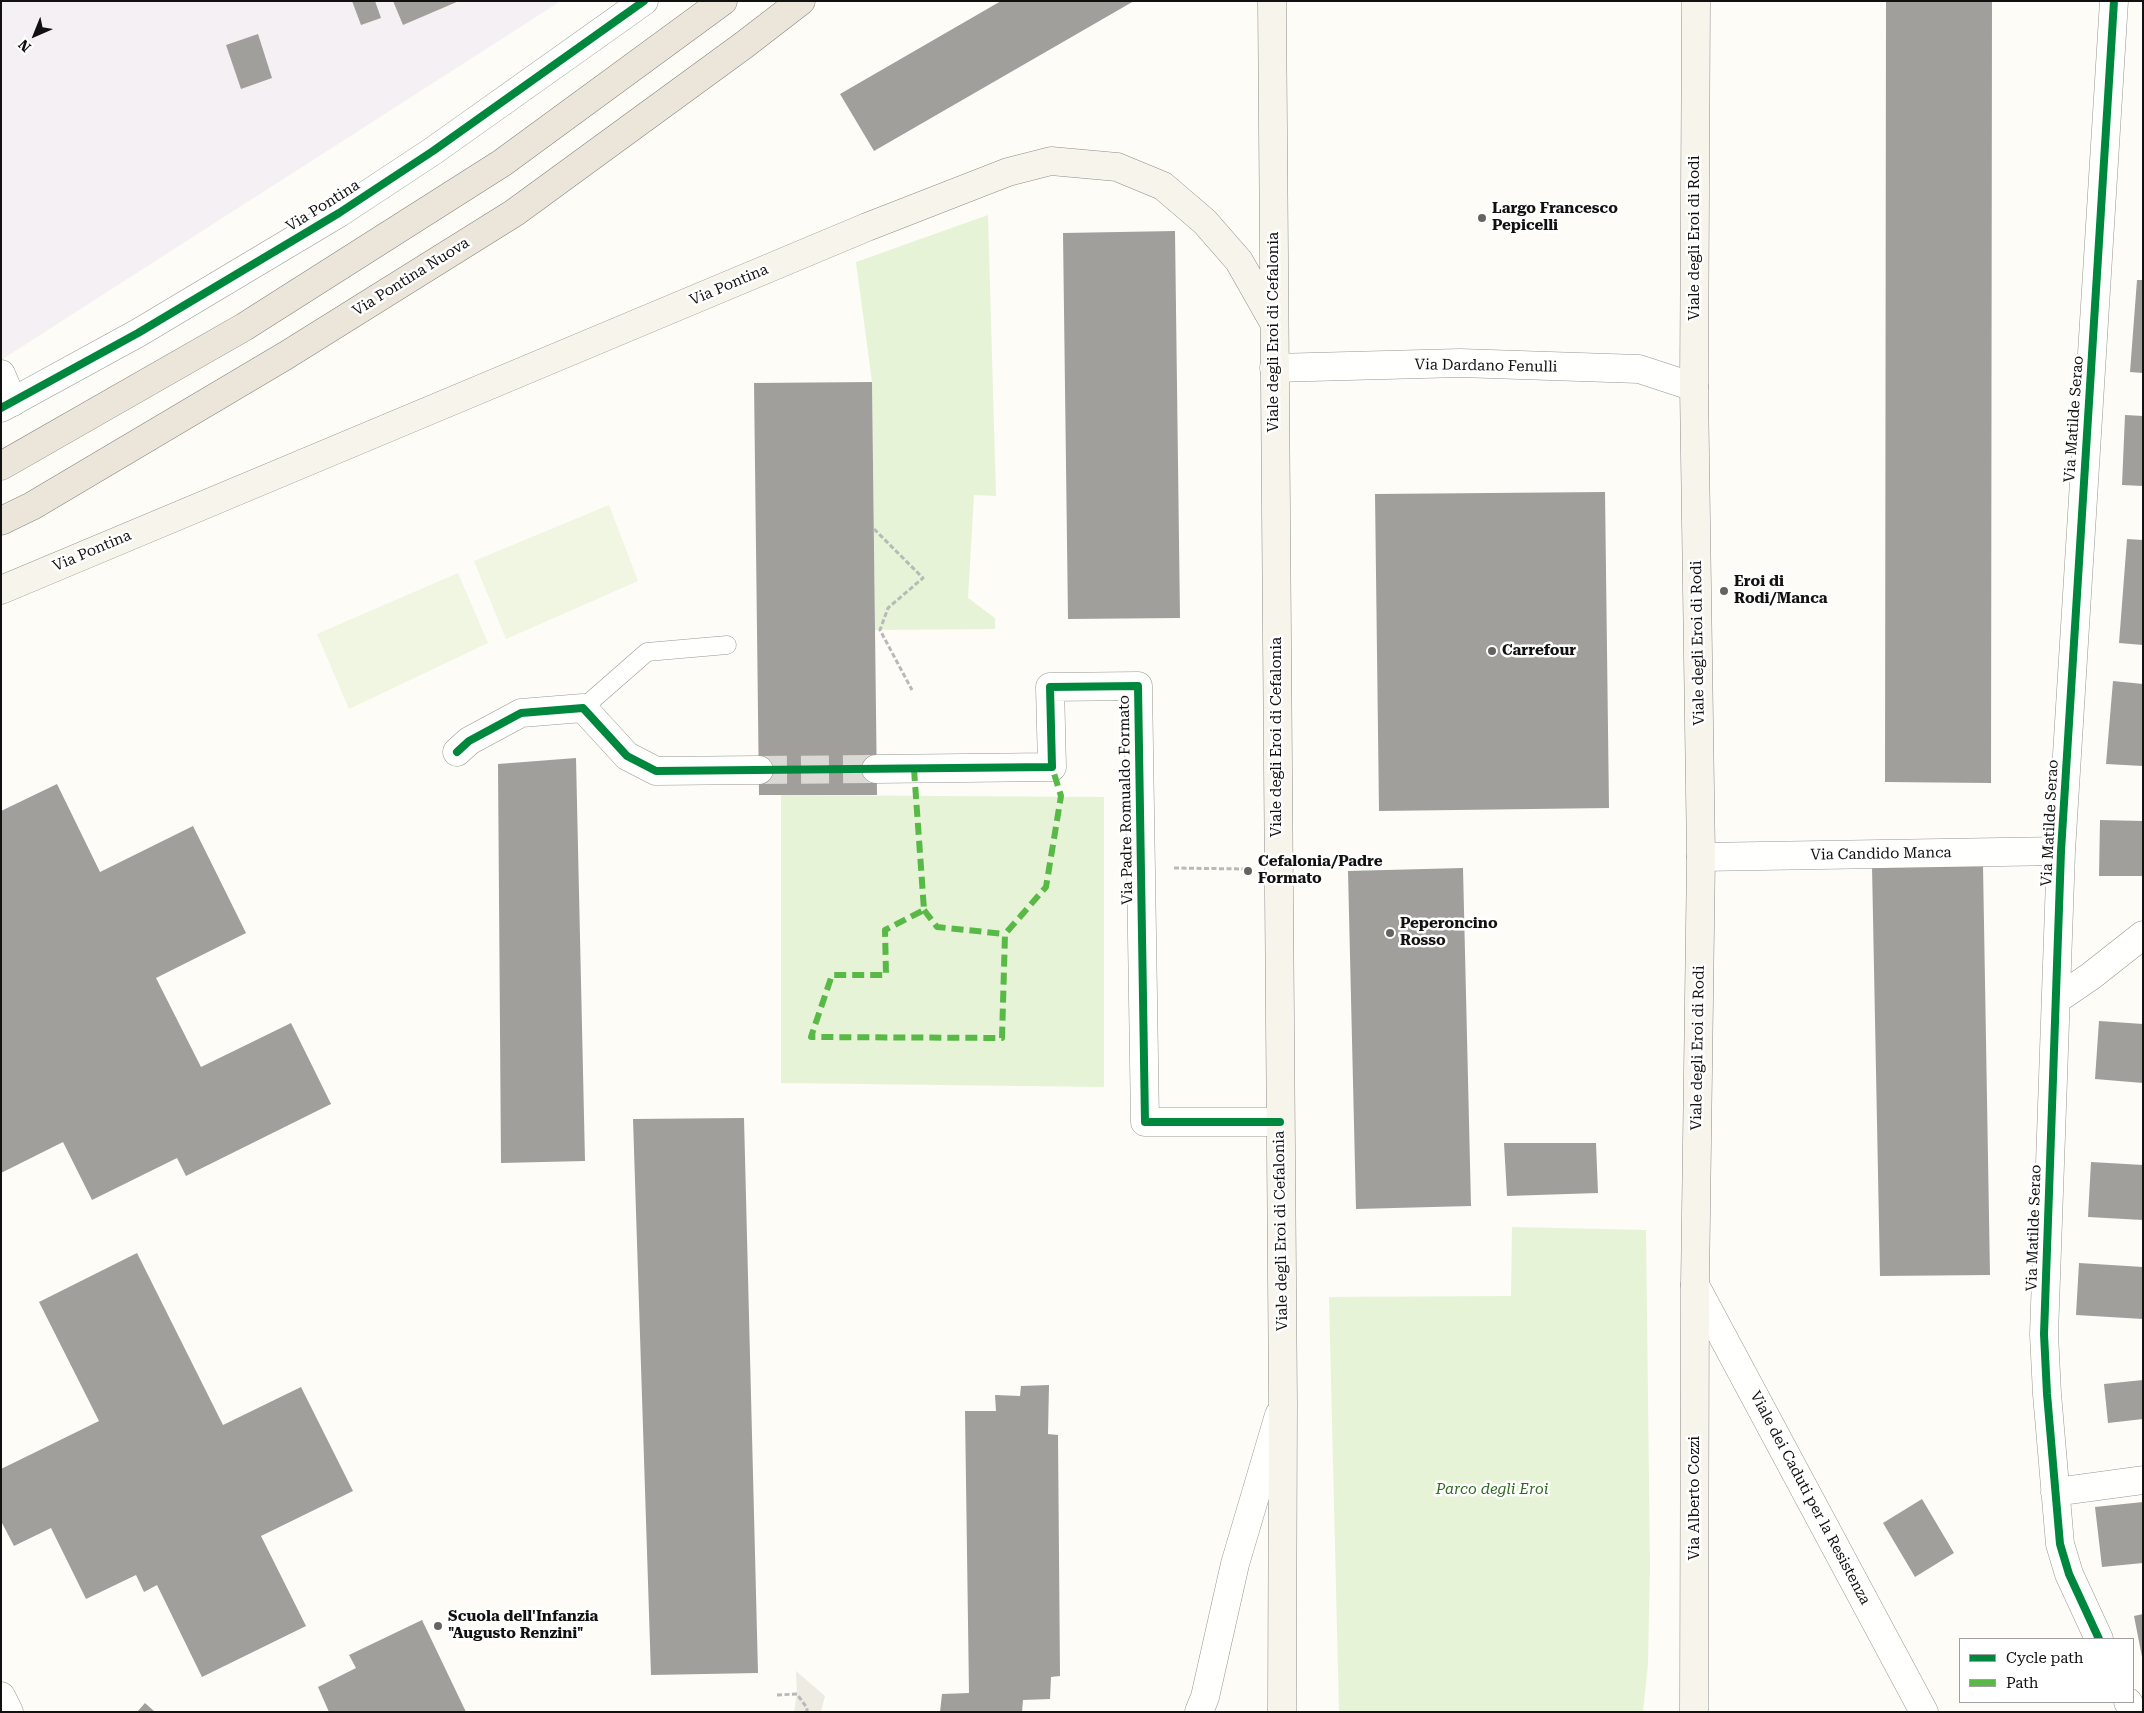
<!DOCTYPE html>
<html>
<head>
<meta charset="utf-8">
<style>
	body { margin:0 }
	#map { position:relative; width:2144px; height:1713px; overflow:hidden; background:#fdfcf7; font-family:"Roboto Serif",serif }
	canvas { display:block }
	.frame { position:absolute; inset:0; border:2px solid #111; pointer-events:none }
	.legend { position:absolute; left:1959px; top:1638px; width:175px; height:65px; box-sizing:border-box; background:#fff; border:1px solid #a0a0a0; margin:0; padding:6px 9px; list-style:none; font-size:15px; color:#111 }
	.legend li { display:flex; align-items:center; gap:10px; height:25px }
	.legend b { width:25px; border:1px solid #a0a0a0 }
	.north { position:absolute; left:10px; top:10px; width:50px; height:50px; -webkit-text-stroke:4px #fff; paint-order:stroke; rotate:224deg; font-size:14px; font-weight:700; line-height:20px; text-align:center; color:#111 }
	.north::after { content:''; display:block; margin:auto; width:18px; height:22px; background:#111; clip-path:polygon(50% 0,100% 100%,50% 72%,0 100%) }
</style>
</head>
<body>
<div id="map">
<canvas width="2144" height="1713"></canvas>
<div class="frame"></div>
<ul class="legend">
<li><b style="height:6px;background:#00873e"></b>Cycle path</li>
<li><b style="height:6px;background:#58b947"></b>Path</li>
</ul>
<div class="north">N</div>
</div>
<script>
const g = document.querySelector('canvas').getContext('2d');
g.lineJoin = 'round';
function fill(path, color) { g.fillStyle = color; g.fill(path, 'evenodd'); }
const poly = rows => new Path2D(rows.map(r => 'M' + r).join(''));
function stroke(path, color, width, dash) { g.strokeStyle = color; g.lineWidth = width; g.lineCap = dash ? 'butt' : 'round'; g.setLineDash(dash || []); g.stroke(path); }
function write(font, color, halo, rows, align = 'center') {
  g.font = font + ' "Roboto Serif",serif'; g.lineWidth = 5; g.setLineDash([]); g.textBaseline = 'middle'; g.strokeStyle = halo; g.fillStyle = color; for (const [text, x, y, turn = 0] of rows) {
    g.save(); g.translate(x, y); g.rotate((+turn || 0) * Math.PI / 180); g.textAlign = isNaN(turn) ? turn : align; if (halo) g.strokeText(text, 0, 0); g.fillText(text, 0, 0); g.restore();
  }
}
const industrial = poly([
	[1,1,561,1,1,360]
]);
const green = poly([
	[988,215,996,496,974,495,968,598,995,618,995,629,875,630,872,382,856,262],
	[781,795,1104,797,1104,1087,781,1083],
	[1512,1227,1646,1230,1650,1566,1648,1664,1643,1712,1339,1712,1329,1297,1511,1296]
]);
const pitch = poly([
	[609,505,638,581,506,639,474,561],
	[458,573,488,643,349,709,317,634]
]);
const plaza = poly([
	[796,1671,825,1696,821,1712,794,1712,797,1694]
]);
const building = poly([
	[352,1,375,1,381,18,361,25],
	[393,1,459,1,403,25],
	[1001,1,1134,1,874,151,840,94],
	[1886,1,1992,1,1991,783,1885,782],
	[258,34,272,78,241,89,226,45],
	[1175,231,1180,618,1068,619,1063,233],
	[2137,280,2143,280,2143,373,2130,372],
	[872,382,877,795,759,795,754,383],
	[2125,415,2143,416,2143,486,2122,485],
	[1605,492,1609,808,1379,811,1375,494],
	[2127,539,2143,540,2143,645,2119,643],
	[2113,681,2143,684,2143,766,2106,764],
	[576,758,585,1161,501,1163,498,764],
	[57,784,100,872,193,826,246,933,156,978,201,1067,291,1023,331,1104,186,1176,177,1158,92,1200,63,1142,1,1173,1,811],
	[2100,820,2143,821,2143,876,2099,876],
	[1983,865,1990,1275,1880,1276,1872,866],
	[1463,868,1471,1206,1356,1209,1348,871],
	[2099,1021,2143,1024,2143,1083,2095,1079],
	[744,1118,758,1673,651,1675,633,1119],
	[1504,1143,1596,1143,1598,1193,1507,1196],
	[2091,1162,2143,1165,2143,1220,2088,1217],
	[137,1253,223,1425,301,1387,353,1491,261,1536,306,1626,202,1677,157,1585,144,1592,136,1575,86,1599,51,1528,14,1546,1,1521,1,1469,99,1421,39,1302],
	[2079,1263,2143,1267,2143,1319,2076,1315],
	[2143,1380,2143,1419,2108,1423,2104,1384],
	[1049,1385,1048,1434,1058,1435,1060,1676,1051,1677,1050,1699,1023,1700,1022,1712,940,1712,942,1694,969,1693,965,1411,996,1411,995,1395,1020,1396,1021,1386],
	[1922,1499,1954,1553,1915,1577,1883,1523],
	[2143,1502,2143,1563,2102,1567,2095,1507],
	[2143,1614,2143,1656,2142,1657,2134,1616],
	[422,1620,466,1712,329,1712,318,1687,356,1668,349,1655],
	[145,1703,155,1712,137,1712]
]);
const minorTunnel = poly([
	[759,770,876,769]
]);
const path = poly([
	[874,529,923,578,888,608,880,630,912,690],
	[1174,868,1245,869],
	[777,1695,797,1694,807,1708,807,1712]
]);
const service = poly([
	[583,708,647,652,727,645]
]);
const minor = poly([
	[1274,368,1460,363,1639,369,1694,387],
	[1,374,13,402],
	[457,752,469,741,521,713,583,708,627,756,656,771,759,770],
	[876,769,1052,767,1050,687,1138,686,1145,1122,1280,1122],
	[1701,857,2061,851],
	[2056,1000,2091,976,2143,935],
	[2055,1492,2143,1480],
	[2099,1639,2069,1574,2060,1544,2047,1394,2044,1334,2061,851,2114,1],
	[1,1696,9,1712],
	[2128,1702,2133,1712]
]);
const tertiary = poly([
	[1,408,138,333,339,213,433,151,644,1],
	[1695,1285,1924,1712],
	[1199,1712,1205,1697,1235,1564,1279,1415]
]);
const secondary = poly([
	[1272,1,1283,1402,1282,1712],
	[1,590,867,227,1008,172,1051,161,1117,167,1163,186,1205,222,1239,261,1273,321],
	[1694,1712,1695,1285,1701,857,1694,387,1696,1]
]);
const trunk = poly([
	[1,466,244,327,502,163,723,1],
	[1,521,32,506,285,356,514,213,744,45,801,1]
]);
const quiet = poly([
	[914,769,924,910,885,930,886,975,832,975,811,1037,1002,1038,1005,934,1046,887,1061,796,1052,767],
	[924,910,937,927,1005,934]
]);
const cycleway = poly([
	[1,408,138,333,339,213,433,151,644,1],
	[457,752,469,741,521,713,583,708,627,756,656,771,1052,767,1050,687,1138,686,1145,1122,1280,1122],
	[2099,1639,2069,1574,2060,1544,2047,1394,2044,1334,2061,851,2114,1]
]);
const markers = [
	[1482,218,5,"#646362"],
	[1724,591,5,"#646362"],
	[1492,651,5,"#646362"],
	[1248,871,5,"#646362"],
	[1390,933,5,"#646362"],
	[438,1626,5,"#646362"]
];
const streetNames = [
	["Via Pontina",323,206,-32],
	["Viale degli Eroi di Rodi",1695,238,-90],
	["Via Pontina Nuova",411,277,-32],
	["Via Pontina",729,285,-23],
	["Viale degli Eroi di Cefalonia",1274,332,-90],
	["Via Dardano Fenulli",1486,366,1],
	["Via Matilde Serao",2074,419,-86],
	["Via Pontina",92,551,-23],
	["Viale degli Eroi di Rodi",1698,643,-91],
	["Viale degli Eroi di Cefalonia",1277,737,-90],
	["Via Padre Romualdo Formato",1126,800,-91],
	["Via Matilde Serao",2050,823,-87],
	["Via Candido Manca",1881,854,-1],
	["Viale degli Eroi di Rodi",1698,1048,-89],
	["Via Matilde Serao",2034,1228,-88],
	["Viale degli Eroi di Cefalonia",1281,1231,-91],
	["Via Alberto Cozzi",1695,1498,-90],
	["Viale dei Caduti per la Resistenza",1810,1498,62]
];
const poiNames = [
	["Largo Francesco",1492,209],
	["Pepicelli",1492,226],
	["Eroi di",1734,582],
	["Rodi/Manca",1734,599],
	["Carrefour",1502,651],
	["Cefalonia/Padre",1258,862],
	["Formato",1258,879],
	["Peperoncino",1400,924],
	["Rosso",1400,941],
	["Scuola dell'Infanzia",448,1617],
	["\"Augusto Renzini\"",448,1634]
];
const parkNames = [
	["Parco degli Eroi",1492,1490]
];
fill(industrial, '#f5f0f3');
fill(green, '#e7f3d7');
fill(pitch, '#f0f6e1');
fill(plaza, '#edebe2');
fill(building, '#a19f9c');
stroke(minorTunnel, '#dad9d4', 28, [28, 14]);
stroke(service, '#979795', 19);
stroke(minor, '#979795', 29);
stroke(tertiary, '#979795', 29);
stroke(secondary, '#8e8d8b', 29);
stroke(trunk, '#858482', 29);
stroke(path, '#b9b9b8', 3, [5, 2.5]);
stroke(service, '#fffffe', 18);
stroke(minor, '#fffffe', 28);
stroke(tertiary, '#fffffe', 28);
stroke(secondary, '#f6f4eb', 28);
stroke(trunk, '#ece5da', 28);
stroke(quiet, '#58b947', 6, [12, 6]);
stroke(cycleway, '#00873e', 8);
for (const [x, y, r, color] of markers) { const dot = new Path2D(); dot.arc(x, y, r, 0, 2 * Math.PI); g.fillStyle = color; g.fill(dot); stroke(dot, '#fff', 2); }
write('15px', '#111', '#fff', streetNames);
write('bold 15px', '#111', '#fff', poiNames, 'left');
write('italic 15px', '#2f6b1f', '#fff', parkNames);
</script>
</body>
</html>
